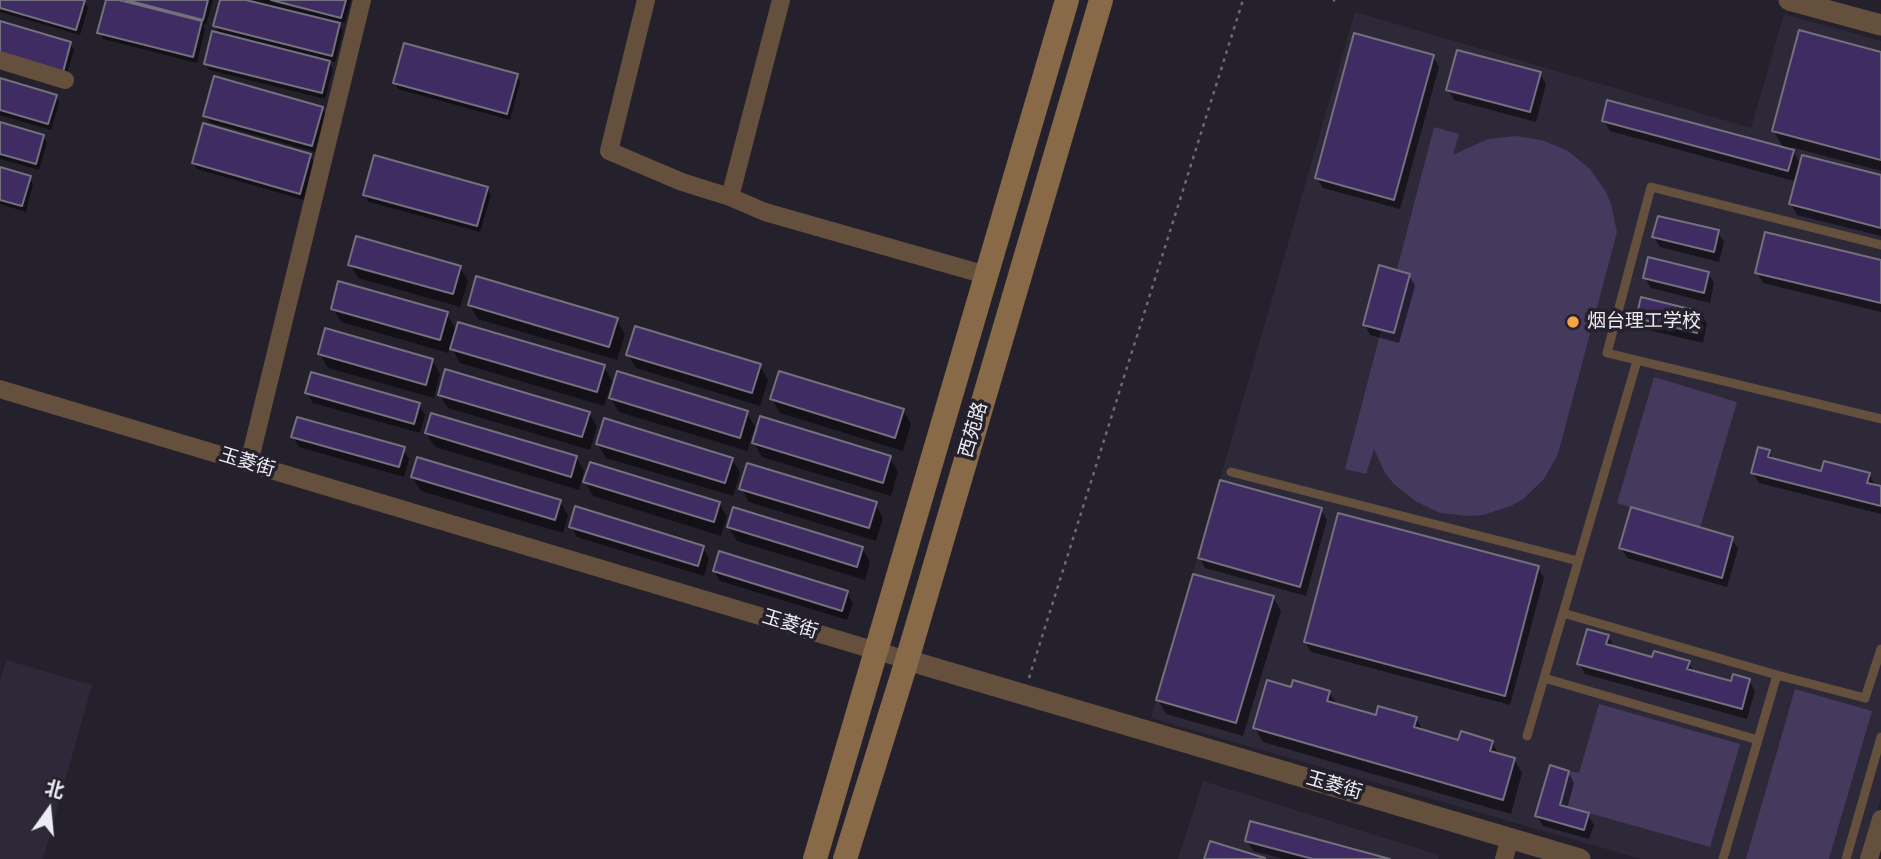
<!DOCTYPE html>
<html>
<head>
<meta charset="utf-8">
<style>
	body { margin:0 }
	#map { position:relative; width:1881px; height:859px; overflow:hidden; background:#24212c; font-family:Signika,"Noto Sans SC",sans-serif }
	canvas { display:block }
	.north { position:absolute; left:14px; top:775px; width:70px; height:70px; -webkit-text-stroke:5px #24212c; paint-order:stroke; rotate:15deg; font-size:19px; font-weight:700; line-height:28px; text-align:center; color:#eeecf3 }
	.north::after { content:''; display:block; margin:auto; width:24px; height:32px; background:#eeecf3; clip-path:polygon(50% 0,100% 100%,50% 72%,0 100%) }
</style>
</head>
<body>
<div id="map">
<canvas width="1881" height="859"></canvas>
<div class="north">北</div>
</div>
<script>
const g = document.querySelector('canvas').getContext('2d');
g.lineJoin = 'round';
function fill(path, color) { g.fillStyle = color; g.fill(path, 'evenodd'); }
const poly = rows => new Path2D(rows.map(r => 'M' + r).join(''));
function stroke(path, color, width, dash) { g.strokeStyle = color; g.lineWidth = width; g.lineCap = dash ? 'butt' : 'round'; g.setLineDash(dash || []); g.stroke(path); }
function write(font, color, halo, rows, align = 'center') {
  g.font = font + ' Signika,"Noto Sans SC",sans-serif'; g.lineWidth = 7; g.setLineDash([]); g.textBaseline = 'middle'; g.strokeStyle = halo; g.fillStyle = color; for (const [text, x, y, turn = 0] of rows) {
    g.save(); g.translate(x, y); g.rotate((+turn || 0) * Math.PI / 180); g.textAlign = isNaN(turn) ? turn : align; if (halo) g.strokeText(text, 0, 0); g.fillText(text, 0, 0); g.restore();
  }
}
const built = poly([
	[1355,12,1751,128,1784,14,1881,41,1881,798,1863,859,1641,859,1151,718],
	[6,660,92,685,43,859,0,859,0,682],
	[1203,781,1439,855,1438,859,1178,859]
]);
const green = poly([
	[1434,127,1459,134,1453,155,1488,139,1515,136,1542,140,1568,151,1590,169,1606,192,1611,204,1617,232,1558,454,1544,479,1523,499,1511,506,1483,515,1468,516,1440,513,1415,501,1394,484,1385,473,1374,449,1366,474,1345,469],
	[1654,377,1737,402,1700,528,1617,503],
	[1795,689,1872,711,1829,859,1746,859],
	[1599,704,1740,744,1710,847,1560,805,1569,771,1579,773]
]);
const shadow = poly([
	[0,0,79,0,84,1,88,8,80,35,0,12],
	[108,0,213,0,206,25,202,24,205,29,197,63,103,39,99,32],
	[222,0,351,0,345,23,337,21,343,31,335,62,327,60,333,69,325,99,209,70,205,63,220,35,215,26],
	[0,23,70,43,74,50,66,77],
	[1881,54,1881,171,1791,147,1801,166,1881,177,1881,236,1797,215,1791,204,1800,170,1797,169,1794,181,1610,131,1604,121,1784,149,1774,131],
	[1433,56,1439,67,1400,209,1323,188,1317,178],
	[1540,73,1546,84,1536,122,1454,100,1448,89],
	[517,76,520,82,510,120,398,89,395,83],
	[0,80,56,96,59,103,51,130,0,115],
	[322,108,326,115,315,152,209,122,205,115],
	[0,124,43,136,47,143,39,170,0,159],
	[310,156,314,162,304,200,197,169,193,163],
	[0,169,30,178,33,184,26,212,0,204],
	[487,188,491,195,480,232,369,202,365,195],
	[1718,232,1724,242,1719,262,1660,247,1654,237],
	[1881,262,1881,312,1763,283,1757,273],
	[350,264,460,267,468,281,460,307,358,278],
	[1708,273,1714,283,1710,303,1651,288,1645,278],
	[1409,275,1415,286,1399,343,1370,335,1365,325],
	[470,305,617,320,625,334,617,360,478,319],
	[333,308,447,314,457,332,604,367,612,381,604,406,460,363,450,345,448,353,341,322],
	[1701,313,1707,324,1703,343,1644,329,1638,318],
	[320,354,432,360,440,374,434,398,328,368],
	[628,354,760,366,768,380,760,406,636,368],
	[307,393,419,405,425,415,420,433,313,403],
	[439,394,589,413,597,427,590,450,448,408],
	[611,398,747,413,755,427,747,451,619,412],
	[772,399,903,410,911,424,903,451,780,413],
	[426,433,576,457,584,471,579,490,435,447],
	[293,437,403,449,409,459,404,477,299,447],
	[754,443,890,458,898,472,891,496,762,457],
	[598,444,732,459,740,473,733,496,606,458],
	[1769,451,1774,461,1822,473,1869,474,1875,485,1881,488,1881,514,1759,483,1753,473],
	[412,477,560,501,568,515,563,533,421,491],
	[585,482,719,503,727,517,721,536,593,496],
	[741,488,875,504,883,518,876,541,749,502],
	[1321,510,1327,520,1306,596,1205,568,1200,558],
	[571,526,703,548,709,558,704,576,577,537],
	[728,527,862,548,870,562,865,580,737,541],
	[1732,539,1738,549,1727,587,1627,558,1621,548],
	[1538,568,1544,578,1510,705,1311,652,1305,642],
	[714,571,847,592,853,603,847,620,720,581],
	[1273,597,1281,611,1243,736,1166,714,1158,700],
	[1608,636,1614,647,1653,659,1688,662,1695,673,1732,684,1749,681,1755,691,1747,719,1585,674,1579,663],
	[1292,690,1329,692,1337,705,1377,717,1416,718,1423,731,1459,742,1492,742,1499,755,1514,759,1522,773,1511,814,1263,742,1255,728],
	[1568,772,1574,783,1567,809,1588,815,1594,825,1589,839,1543,826,1537,816],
	[1247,840,1383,859,1284,859,1253,851]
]);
const building = poly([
	[0,0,85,0,76,30,0,8,0,0],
	[106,0,119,0,202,21,193,57,97,33,106,0],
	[126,0,208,0,203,20,126,0],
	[220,0,246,0,340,23,332,56,213,26,220,0],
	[271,0,346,0,341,18,271,0],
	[0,21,71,42,63,72,0,53,0,21],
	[1799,30,1881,52,1881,160,1772,131,1799,30],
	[212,31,330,61,322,93,204,64,212,31],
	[1354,33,1434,55,1394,200,1315,178,1354,33],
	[404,43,518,74,507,114,393,83,404,43],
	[1457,50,1541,72,1530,112,1446,90,1457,50],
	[214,76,323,107,312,146,203,116,214,76],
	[0,78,57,95,48,124,0,110,0,78],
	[1607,100,1794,150,1788,171,1602,121,1607,100],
	[0,122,44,135,36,164,0,154,0,122],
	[203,123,311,154,300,194,192,163,203,123],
	[374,155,488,187,477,226,363,195,374,155],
	[1802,155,1881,175,1881,228,1789,204,1802,155],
	[0,167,31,176,22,206,0,200,0,167],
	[1658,216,1719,230,1714,252,1652,237,1658,216],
	[1765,232,1881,260,1881,303,1755,273,1765,232],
	[356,236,461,266,453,294,348,265,356,236],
	[1648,257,1709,272,1704,293,1643,278,1648,257],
	[1379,265,1410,274,1394,333,1363,325,1379,265],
	[476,276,618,318,609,347,468,305,476,276],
	[338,281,448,312,440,340,331,309,338,281],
	[1641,297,1702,312,1697,333,1636,318,1641,297],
	[458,322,605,365,597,392,450,349,458,322],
	[635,326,761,364,752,393,626,355,635,326],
	[325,328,433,359,426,385,318,354,325,328],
	[445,369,590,412,582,437,438,395,445,369],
	[617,371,748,411,740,438,609,398,617,371],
	[779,371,904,409,895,438,770,399,779,371],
	[311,372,420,403,414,424,305,393,311,372],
	[431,413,577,456,571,477,425,433,431,413],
	[760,416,891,456,883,483,752,443,760,416],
	[297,417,405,447,399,467,291,437,297,417],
	[604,418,733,458,725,483,596,444,604,418],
	[1758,447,1770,450,1768,457,1821,471,1824,461,1870,473,1867,483,1881,486,1881,506,1751,473,1758,447],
	[417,457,561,500,555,520,411,477,417,457],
	[590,462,720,502,714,522,583,482,590,462],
	[747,463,877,502,869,528,739,489,747,463],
	[1220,480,1322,508,1300,587,1198,558,1220,480],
	[575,506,704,546,698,566,569,527,575,506],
	[733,507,863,547,857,567,727,527,733,507],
	[1631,507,1733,537,1722,578,1619,548,1631,507],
	[1338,513,1539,566,1505,696,1304,642,1338,513],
	[719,551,848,591,842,611,713,571,719,551],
	[1193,574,1274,596,1236,723,1156,700,1193,574],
	[1587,629,1609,635,1606,644,1652,657,1654,651,1690,661,1687,669,1731,681,1733,674,1750,679,1742,709,1577,664,1587,629],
	[1267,680,1291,687,1293,680,1330,691,1327,701,1376,715,1378,706,1417,717,1414,727,1458,740,1461,731,1493,741,1490,751,1515,758,1503,800,1253,728,1267,680],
	[1550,765,1569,771,1560,805,1589,813,1584,830,1535,816,1550,765],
	[1250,821,1390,859,1313,859,1245,841,1250,821],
	[1210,841,1265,858,1264,859,1204,859,1210,841]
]);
const path = poly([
	[1333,0,1335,1],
	[1029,678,1243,0]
]);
const service = poly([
	[1881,245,1651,187,1607,353,1881,419],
	[1231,472,1578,561],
	[1563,613,1777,675,1865,698,1881,649],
	[1544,678,1758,740],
	[1527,736,1637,361],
	[1723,859,1777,675],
	[1846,859,1881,737]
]);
const minor = poly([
	[646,0,609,151,682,182,730,197,765,212,986,275],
	[0,60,65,80],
	[730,197,781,0],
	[0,389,907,660],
	[249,463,362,0],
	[1504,859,1510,838],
	[1869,859,1881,819]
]);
const tertiary = poly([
	[1789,0,1881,25],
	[907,660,1580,859]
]);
const secondary = poly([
	[815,859,1067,0],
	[845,859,907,660,1101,0]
]);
const markers = [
	[1573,322,7,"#f4a444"]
];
const poiNames = [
	["烟台理工学校",1587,322]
];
const streetNames = [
	["西苑路",974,430,-74],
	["玉菱街",247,463,17],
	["玉菱街",790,625,17],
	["玉菱街",1334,786,16]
];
fill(built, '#2d2939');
fill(green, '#45395e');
fill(shadow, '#0007');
fill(building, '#3f2c62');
stroke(building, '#74717e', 2);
stroke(path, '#6c6a73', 2.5, [3.5, 5]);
stroke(service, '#64503c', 9);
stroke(minor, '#64503c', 18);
stroke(tertiary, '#64503c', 21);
stroke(secondary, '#886948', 24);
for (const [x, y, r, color] of markers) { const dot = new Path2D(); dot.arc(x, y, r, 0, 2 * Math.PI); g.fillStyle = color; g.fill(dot); stroke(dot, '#24212c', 2.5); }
write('19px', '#eeecf3', '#24212c', poiNames, 'left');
write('19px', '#eeecf3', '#24212c', streetNames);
</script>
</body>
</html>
